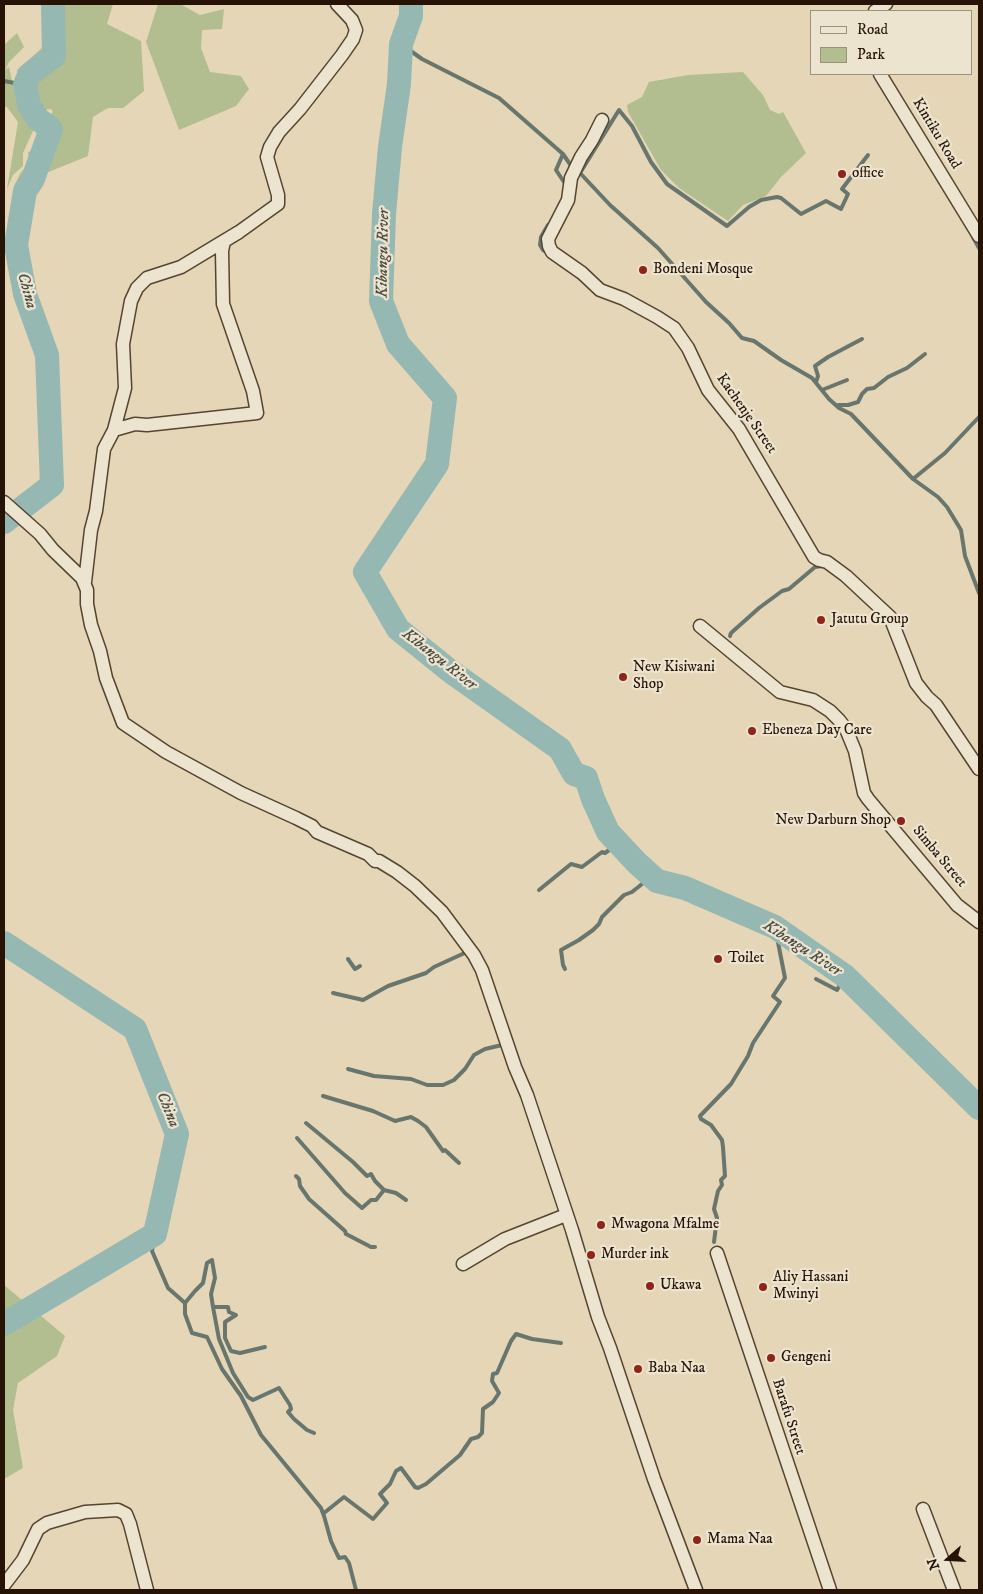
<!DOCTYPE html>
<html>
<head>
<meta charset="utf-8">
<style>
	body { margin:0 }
	#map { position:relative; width:983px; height:1594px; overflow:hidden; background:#e4d6b6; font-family:"IM FELL DW Pica",serif }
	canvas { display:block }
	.frame { position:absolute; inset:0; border:5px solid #261306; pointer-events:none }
	.legend { position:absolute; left:810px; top:10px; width:162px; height:65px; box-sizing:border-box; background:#ede4d0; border:1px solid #9d907f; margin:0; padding:6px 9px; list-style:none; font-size:15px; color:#261306 }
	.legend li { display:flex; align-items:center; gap:10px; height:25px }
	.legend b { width:25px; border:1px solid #9d907f }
	.north { position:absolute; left:923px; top:1534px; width:50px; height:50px; -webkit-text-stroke:4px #ede4d0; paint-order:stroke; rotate:251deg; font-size:14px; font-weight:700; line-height:20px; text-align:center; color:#261306 }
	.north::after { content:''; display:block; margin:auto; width:18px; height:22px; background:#261306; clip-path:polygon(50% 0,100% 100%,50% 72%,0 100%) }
</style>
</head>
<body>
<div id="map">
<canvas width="983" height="1594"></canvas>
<div class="frame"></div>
<ul class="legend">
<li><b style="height:6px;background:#ede4d0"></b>Road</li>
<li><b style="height:14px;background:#b2be90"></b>Park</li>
</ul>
<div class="north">N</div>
</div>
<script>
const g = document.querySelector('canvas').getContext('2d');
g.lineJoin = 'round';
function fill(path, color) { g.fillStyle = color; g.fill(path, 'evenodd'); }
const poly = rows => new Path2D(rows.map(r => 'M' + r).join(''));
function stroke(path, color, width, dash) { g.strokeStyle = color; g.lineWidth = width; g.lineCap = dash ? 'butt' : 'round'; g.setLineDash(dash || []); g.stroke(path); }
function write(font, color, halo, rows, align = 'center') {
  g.font = font + ' "IM FELL DW Pica",serif'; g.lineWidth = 4.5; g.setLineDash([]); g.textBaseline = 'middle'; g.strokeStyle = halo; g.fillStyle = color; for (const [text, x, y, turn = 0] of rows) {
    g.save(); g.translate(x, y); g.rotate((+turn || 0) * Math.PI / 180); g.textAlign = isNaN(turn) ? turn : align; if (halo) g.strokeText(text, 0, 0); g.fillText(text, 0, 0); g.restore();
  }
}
const green = poly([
	[49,4,113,4,107,24,141,41,144,91,123,108,108,108,93,117,88,156,14,186,21,172,29,164,28,152,53,146,57,136,48,124,39,123,53,112,51,109,35,111,26,101,17,70,43,47],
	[158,4,180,4,200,15,224,9,222,29,202,30,201,48,210,72,241,76,249,89,236,106,179,130,146,42],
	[17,33,24,47,9,62,5,70,9,67,16,100,37,122,23,153,23,166,13,175,7,189,18,122,7,107,4,107,4,45],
	[743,72,763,95,770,110,779,114,783,112,806,153,781,177,766,196,743,205,728,221,679,188,661,170,628,112,627,105,642,97,649,82,688,75],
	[4,1285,65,1336,57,1356,18,1383,13,1410,23,1468,4,1479]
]);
const stream = poly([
	[401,44,422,59,499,98,563,154,574,170,580,173,610,205,658,248,706,302,729,323,742,338,754,341,781,360,812,378,829,399,839,408,851,414,913,479,938,497,947,507,961,530,965,556,979,593],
	[4,81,25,85],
	[563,154,556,170,566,185],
	[580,173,619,110,632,126,651,162,667,184,727,226,749,207,761,200,777,197,781,198,801,214,826,201,841,209,848,194,842,189,868,155],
	[973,237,979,248],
	[548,253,543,250,540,245,541,237,548,225],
	[816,382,818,376,815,366,828,357,862,339],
	[822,390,847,380],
	[838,405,848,405,858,402,862,394,867,389,874,388,888,377,907,368,925,354],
	[913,479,945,453,979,417],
	[730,636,731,633,759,608,782,591,789,589,815,567,822,566],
	[539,890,571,864,582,867,602,852,605,853,619,843],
	[348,959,355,969,360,966],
	[565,969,563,965,561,950,579,940,593,930,599,924,602,917,624,895,632,892,652,876],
	[816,979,837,990,845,976],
	[333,993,363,1000,388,986,426,973,434,967,469,951],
	[348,1069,374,1076,411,1079,427,1085,443,1085,454,1080,465,1069,474,1055,485,1049,502,1045,503,1042],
	[323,1096,373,1111,395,1121,411,1117,418,1121,426,1127,443,1151,445,1150,459,1163],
	[306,1123,353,1162,367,1176,371,1174,375,1181,384,1190,396,1193,406,1200],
	[297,1138,345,1193,362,1208,371,1200,376,1200,384,1190],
	[296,1176,299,1179,300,1186,309,1199,345,1231,346,1234,371,1247,375,1247],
	[155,1234,152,1251,168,1288,185,1303,185,1314,192,1333,207,1337,222,1369,241,1396,261,1435,321,1508,324,1516,331,1541,337,1554,339,1558,345,1557,349,1563,356,1590],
	[714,1242,717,1218,714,1209,718,1191,722,1185,721,1180,725,1176,723,1147,722,1140,711,1125,701,1119,700,1116,731,1084,748,1056,753,1043,780,1002,773,996,785,978,775,927],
	[185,1303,195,1291,203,1283,207,1263,212,1260,215,1278,211,1294,213,1307],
	[265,1347,240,1353,231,1351,225,1338,225,1322,236,1315,229,1312,228,1307,213,1307,219,1339,233,1373,248,1397,253,1400,279,1388,290,1405,291,1409,288,1412,294,1419,307,1430,314,1433],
	[324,1513,344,1497,373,1519,387,1503,380,1494,390,1484,396,1471,401,1468,415,1487,418,1488,426,1484,460,1455,471,1439,478,1437,482,1433,483,1409,493,1402,499,1393,492,1381,493,1374,497,1373,511,1341,516,1334,532,1339,561,1343]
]);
const river = poly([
	[411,4,411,16,401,44,399,84,390,147,384,214,381,301,398,344,445,398,437,464,365,572,398,629,450,671,560,749,574,774,586,778,593,799,608,832,637,863,657,881,685,888,775,927,845,976,979,1108],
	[4,522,52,485,47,355,25,294,16,245,25,191,33,179,51,129,38,119,29,105,25,85,29,75,54,56,53,4],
	[4,943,135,1029,177,1134,155,1234,4,1324]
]);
const minor = poly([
	[875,11,886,4],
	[880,74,979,236],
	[602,120,592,140,581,157,571,178,568,200,548,239,549,246,552,252,582,273,600,290,624,299,657,317,674,328,688,348,708,390,739,429,814,557,819,560,827,562,846,576,890,617,916,683,927,697,936,705,979,769],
	[114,430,135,424,147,425,257,413,253,391,223,304,222,251,224,241],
	[4,502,40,534,53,550,82,578,87,590,87,604,91,625,100,651,106,678,123,723,166,752,241,793,296,818,312,826,317,832,368,854,375,861,379,861,397,872,415,886,442,912,474,955,482,970,515,1067,527,1095,572,1230,598,1317,610,1348,654,1479,696,1590],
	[85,582,91,530,96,511,104,449,114,430,125,388,123,344,131,301,137,288,147,278,181,267,239,232,278,204,278,195,267,157,270,147,279,132,300,109,342,55,353,39,356,30,352,20,337,4],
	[700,626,780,692,813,700,830,711,839,720,846,729,855,751,864,793,868,799,957,905,979,922],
	[717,1253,830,1590],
	[463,1264,505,1239,566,1215],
	[923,1509,954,1590],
	[4,1585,23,1560,38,1529,47,1523,85,1512,118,1510,126,1514,130,1524,147,1590]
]);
const markers = [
	[842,174,5,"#8f2418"],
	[643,270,5,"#8f2418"],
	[821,620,5,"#8f2418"],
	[623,677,5,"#8f2418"],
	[752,731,5,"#8f2418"],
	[901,821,5,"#8f2418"],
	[718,959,5,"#8f2418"],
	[601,1225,5,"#8f2418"],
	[591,1255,5,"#8f2418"],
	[650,1286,5,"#8f2418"],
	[763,1287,5,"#8f2418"],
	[771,1358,5,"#8f2418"],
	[638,1369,5,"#8f2418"],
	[697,1540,5,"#8f2418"]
];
const streetNames = [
	["Kintiku Road",936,134,59],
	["Kachenje Street",746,414,55],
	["Simba Street",939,857,50],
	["Barafu Street",788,1417,72]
];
const poiNames = [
	["office",852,174],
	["Bondeni Mosque",653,270],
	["Jatutu Group",831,620],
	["New Kisiwani",633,668],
	["Shop",633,685],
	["Ebeneza Day Care",762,731],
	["New Darburn Shop",891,821,"right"],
	["Toilet",728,959],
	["Mwagona Mfalme",611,1225],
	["Murder ink",601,1255],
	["Aliy Hassani",773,1278],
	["Mwinyi",773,1295],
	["Ukawa",660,1286],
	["Gengeni",781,1358],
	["Baba Naa",648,1369],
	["Mama Naa",707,1540]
];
const waterNames = [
	["Kibangu River",384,253,-89],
	["China",26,291,75],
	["Kibangu River",439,660,38],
	["Kibangu River",802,949,33],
	["China",167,1110,68]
];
fill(green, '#b2be90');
stroke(stream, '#69766e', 4);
stroke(river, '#96b8b3', 24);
stroke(minor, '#564432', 15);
stroke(minor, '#ede4d0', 12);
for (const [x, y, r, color] of markers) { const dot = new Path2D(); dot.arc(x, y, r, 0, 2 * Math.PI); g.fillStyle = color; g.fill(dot); stroke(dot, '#ede4d0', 2); }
write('15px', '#261306', '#ede4d0', streetNames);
write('15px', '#261306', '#ede4d0', poiNames, 'left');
write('italic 16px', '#4d4d43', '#ede4d0', waterNames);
</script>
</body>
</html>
